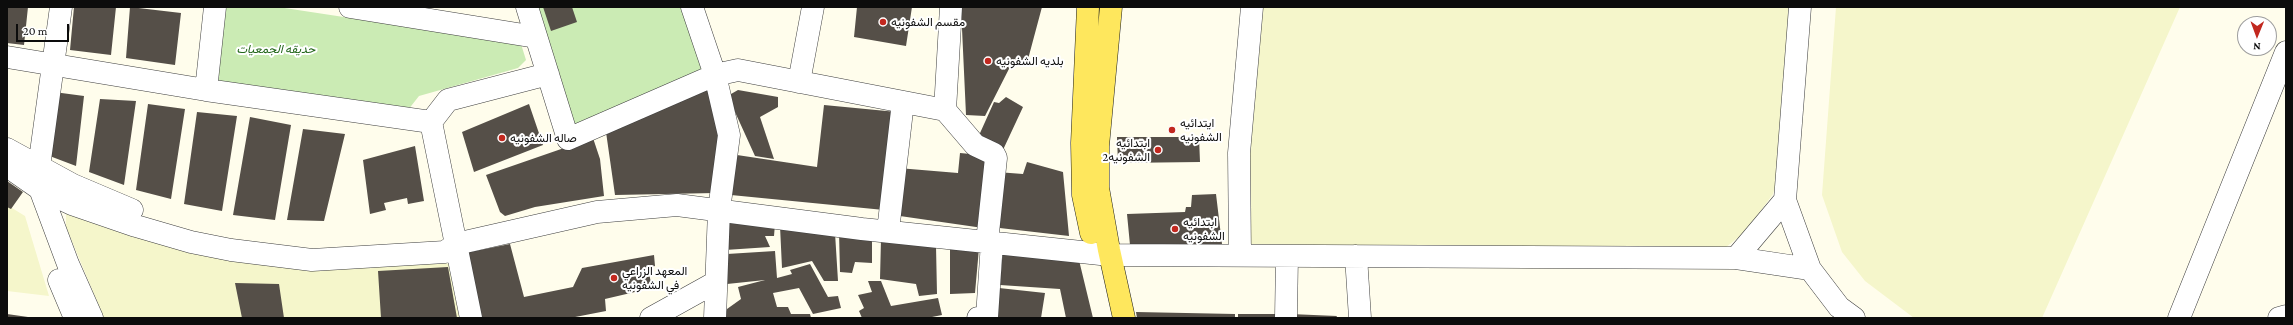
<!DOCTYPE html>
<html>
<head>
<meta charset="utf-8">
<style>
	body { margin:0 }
	#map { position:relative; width:2293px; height:325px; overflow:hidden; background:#fffdec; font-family:"Crimson Pro",serif }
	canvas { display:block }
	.frame { position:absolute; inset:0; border:8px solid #0c0c0c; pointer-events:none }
	.north { position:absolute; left:2237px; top:16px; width:40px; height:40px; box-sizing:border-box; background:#fff; border:1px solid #9e9e9e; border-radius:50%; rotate:181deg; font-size:11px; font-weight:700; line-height:16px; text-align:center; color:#0c0c0c }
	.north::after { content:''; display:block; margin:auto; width:14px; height:18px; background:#c2281f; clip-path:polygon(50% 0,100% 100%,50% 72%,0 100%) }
	.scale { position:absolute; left:16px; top:24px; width:53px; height:18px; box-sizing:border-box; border:2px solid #0c0c0c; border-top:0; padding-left:5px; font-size:12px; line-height:14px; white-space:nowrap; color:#0c0c0c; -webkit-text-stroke:3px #fff; paint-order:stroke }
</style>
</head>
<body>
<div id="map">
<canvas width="2293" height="325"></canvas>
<div class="frame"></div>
<div class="north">N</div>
<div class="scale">20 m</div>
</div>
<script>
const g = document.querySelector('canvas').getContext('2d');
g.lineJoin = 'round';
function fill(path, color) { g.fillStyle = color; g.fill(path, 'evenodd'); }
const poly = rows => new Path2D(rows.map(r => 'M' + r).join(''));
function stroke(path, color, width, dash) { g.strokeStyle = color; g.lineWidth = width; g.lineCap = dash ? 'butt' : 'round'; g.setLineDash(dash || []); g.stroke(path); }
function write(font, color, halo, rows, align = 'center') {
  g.font = font + ' "Crimson Pro",Vazirmatn,serif'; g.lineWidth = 4; g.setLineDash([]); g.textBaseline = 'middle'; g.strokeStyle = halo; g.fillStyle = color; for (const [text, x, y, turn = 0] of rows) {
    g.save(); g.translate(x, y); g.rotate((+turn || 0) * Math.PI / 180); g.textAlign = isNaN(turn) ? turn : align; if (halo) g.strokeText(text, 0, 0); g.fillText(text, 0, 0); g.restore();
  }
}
const farmland = poly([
	[1261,7,1790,7,1779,172,1773,194,1746,231,1725,248,1247,249,1251,112],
	[1836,7,2180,7,2042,318,1914,318,1865,281,1842,252,1822,195],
	[7,205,25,216,49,296,7,291],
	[72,212,135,232,451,264,463,318,104,318,66,227,66,214]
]);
const green = poly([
	[227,7,278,7,521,44,526,60,518,68,419,96,408,110,227,85,218,80,224,14],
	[534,7,681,7,703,73,573,130]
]);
const building = poly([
	[7,7,28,7,24,45,7,43],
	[74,7,116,7,111,55,70,50],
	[130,7,181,13,175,65,126,58],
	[543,7,572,7,577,22,551,31],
	[857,7,912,7,906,46,854,37],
	[961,7,1042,7,1027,63,1014,59,985,116,966,115],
	[711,87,720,123,715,193,615,195,606,132],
	[738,90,778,97,778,107,760,117,774,159,755,156,730,101,731,94],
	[54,92,84,96,76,166,47,155],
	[1006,97,1023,107,1002,152,976,142,994,102,999,103],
	[100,99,136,101,124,185,89,172],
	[148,104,185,109,171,199,136,190],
	[529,104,543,145,474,172,462,132],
	[824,105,897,112,884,210,731,195,737,155,817,167],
	[197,112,237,116,222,211,184,204],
	[250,117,291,125,275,220,233,215],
	[303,129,345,134,324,221,287,220],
	[1117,137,1199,137,1200,162,1118,163],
	[593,138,600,159,604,196,535,207,505,216,500,212,486,175],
	[415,146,424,201,408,204,407,198,384,203,386,210,370,214,363,160],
	[960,153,992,156,983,228,893,215,898,168,958,173],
	[1027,162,1063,172,1069,236,991,227,997,172,1023,174],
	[7,181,23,192,11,209,7,207],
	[1216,194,1222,244,1130,245,1127,214,1185,212,1186,207,1191,207,1192,195],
	[725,218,775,224,774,236,765,236,770,247,725,250],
	[780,226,835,233,838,281,824,281,812,261,782,268],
	[839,232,872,237,872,263,855,262,852,273,840,272],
	[881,239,936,246,937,294,919,296,916,284,880,279],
	[510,244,524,297,573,287,582,268,654,255,655,266,648,268,652,288,605,299,606,311,570,318,481,318,465,253],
	[979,248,975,293,950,294,950,249],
	[1003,248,1078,256,1093,318,1066,318,1060,289,1000,285],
	[775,251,777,278,792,274,790,270,810,264,828,297,838,296,841,308,813,314,799,288,773,293,777,307,788,307,791,314,810,314,811,318,722,318,727,309,741,299,738,287,765,280,727,284,727,254],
	[448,267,457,318,381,318,378,271],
	[868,281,881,281,891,306,938,298,942,315,927,318,862,318,859,311,864,308,858,295,872,292],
	[235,283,279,284,284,318,242,318],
	[999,288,1045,293,1041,318,995,318],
	[1136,312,1235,314,1235,318,1137,318],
	[7,314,28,317,28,318,7,318],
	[1238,314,1277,314,1277,318,1238,318],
	[1290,314,1337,316,1336,318,1290,318]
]);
const minor = poly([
	[350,7,536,37],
	[527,7,568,139,715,75,738,70,945,110,951,7],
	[692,7,715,75,729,135,719,210,715,318],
	[1800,7,1785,200,1810,269,1839,307,1854,318],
	[7,57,206,90,431,122,471,318],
	[799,82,813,7],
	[206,90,215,7],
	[945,110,975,145,994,154,996,158,987,242],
	[431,122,448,100,548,74],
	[7,149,73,185,132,210],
	[7,166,40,189,72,204,136,226,191,242,231,250,312,260,445,252,456,244,597,212,677,205,862,229,1110,255,1736,258,1810,269],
	[39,167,61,7],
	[40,189,68,264,92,318],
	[888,231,903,102],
	[1240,255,1239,153,1252,7],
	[1356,256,1360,318],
	[1736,258,1785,200],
	[59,280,75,318],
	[651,318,716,282],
	[978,318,987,317,992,242],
	[1286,318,1287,256],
	[2179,318,2286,52],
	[2279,318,2286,316]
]);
const major = poly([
	[1088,7,1082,143,1083,195,1091,233],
	[1111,7,1098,146,1098,188,1109,250,1124,318]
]);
const markers = [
	[883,22,4,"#c2281f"],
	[988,61,4,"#c2281f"],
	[1172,130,4,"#c2281f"],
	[502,138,4,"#c2281f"],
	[1158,150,4,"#c2281f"],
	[1175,229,4,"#c2281f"],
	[614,278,4,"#c2281f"]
];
const poiNames = [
	["مقسم الشفونيه",891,22],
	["بلديه الشفونيه",996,61],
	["ايتدائيه",1180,123],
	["الشفونيه",1180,137],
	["صاله الشفونيه",510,138],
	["ابتدائيه",1150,143,"right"],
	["الشفونيه2",1150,157,"right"],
	["ابتدائيه",1183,222],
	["الشفونيه",1183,236],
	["المعهد الزراعي",622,271],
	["في الشفونيه",622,285]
];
const parkNames = [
	["حديقه الجمعيات",276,49]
];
fill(farmland, '#f5f6cb');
fill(green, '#cbebb4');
fill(building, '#554f48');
stroke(minor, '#3f3f3f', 23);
stroke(major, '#1d1d1d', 23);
stroke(minor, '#fff', 22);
stroke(major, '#fee75d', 22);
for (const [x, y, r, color] of markers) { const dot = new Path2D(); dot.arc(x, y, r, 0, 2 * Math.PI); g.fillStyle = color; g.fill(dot); stroke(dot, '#fff', 1.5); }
write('12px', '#0c0c0c', '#fff', poiNames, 'left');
write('italic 12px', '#23661a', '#fff', parkNames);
</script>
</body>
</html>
